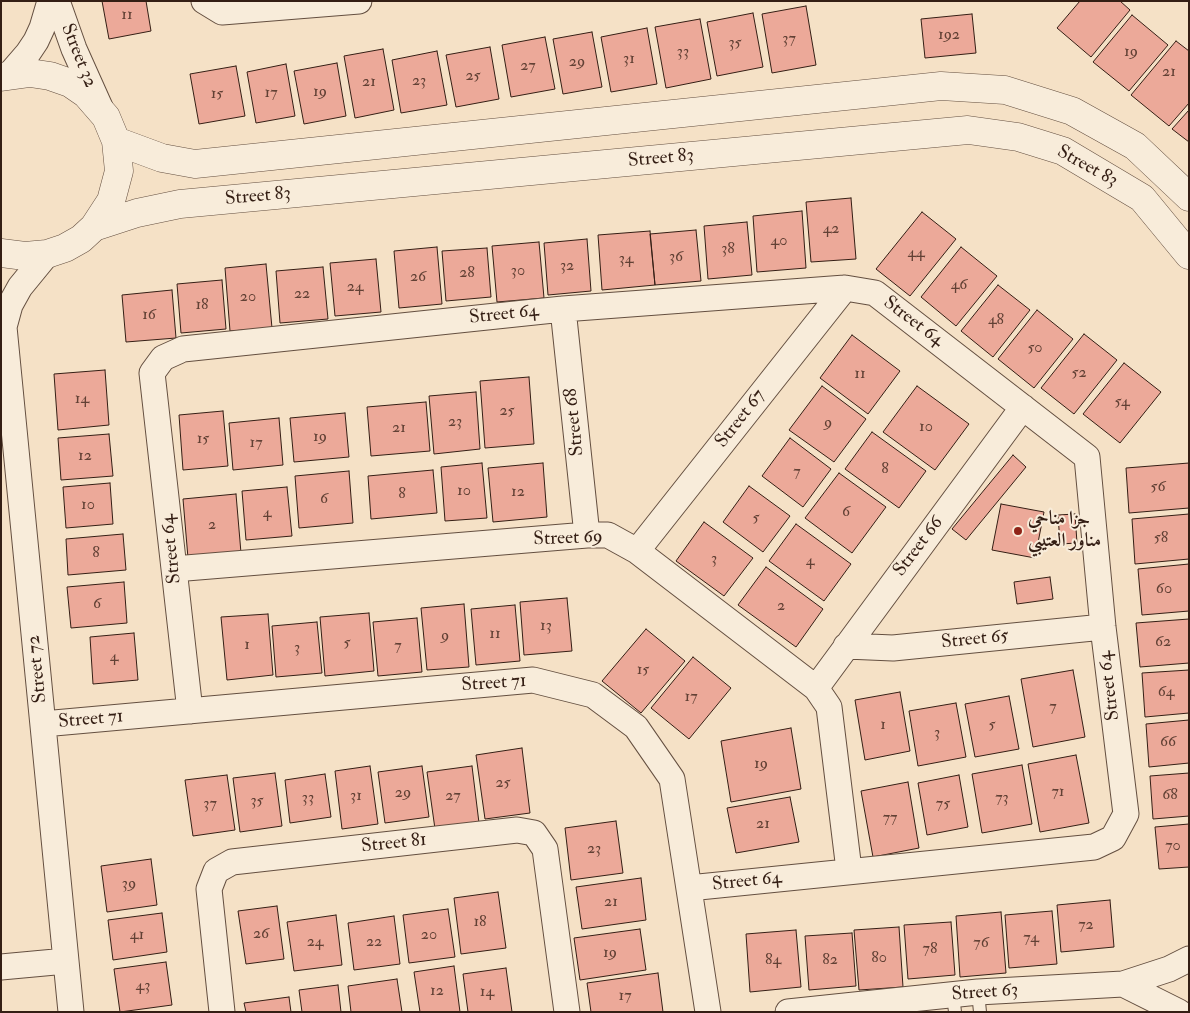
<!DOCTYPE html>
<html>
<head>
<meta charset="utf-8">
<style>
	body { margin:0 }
	#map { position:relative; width:1190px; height:1013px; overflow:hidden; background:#f5e1c6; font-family:"IM FELL Double Pica",serif }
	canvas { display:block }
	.frame { position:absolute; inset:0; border:2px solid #341e14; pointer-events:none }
</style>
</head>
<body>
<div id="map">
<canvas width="1190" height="1013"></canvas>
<div class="frame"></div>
</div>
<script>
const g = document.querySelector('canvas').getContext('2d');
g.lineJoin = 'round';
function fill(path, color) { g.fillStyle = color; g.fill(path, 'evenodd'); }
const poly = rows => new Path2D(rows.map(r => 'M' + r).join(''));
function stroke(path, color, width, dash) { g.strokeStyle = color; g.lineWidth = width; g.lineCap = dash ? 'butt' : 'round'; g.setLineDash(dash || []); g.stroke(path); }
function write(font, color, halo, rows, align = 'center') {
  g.font = font + ' "IM FELL Double Pica",Amiri,serif'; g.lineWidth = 4; g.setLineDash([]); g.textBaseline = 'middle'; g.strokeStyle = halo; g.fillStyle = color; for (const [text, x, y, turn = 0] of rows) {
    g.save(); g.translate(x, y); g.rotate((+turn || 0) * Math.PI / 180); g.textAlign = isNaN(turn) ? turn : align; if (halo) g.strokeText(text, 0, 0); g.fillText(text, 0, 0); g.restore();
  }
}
const building = poly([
	[102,1,146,1,151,31,109,39,102,1],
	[1080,1,1120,1,1130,10,1091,57,1057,28,1080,1],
	[806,6,816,65,772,73,762,14,806,6],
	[753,13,763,67,717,76,707,22,753,13],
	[972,14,976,53,925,58,921,19,972,14],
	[1132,15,1168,45,1129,91,1093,62,1132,15],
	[700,19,711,79,666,88,655,27,700,19],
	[647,28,657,84,611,92,601,37,647,28],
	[592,32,602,87,563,94,553,39,592,32],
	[545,37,555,89,511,97,502,45,545,37],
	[1176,41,1189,51,1189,103,1169,126,1131,95,1176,41],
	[490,47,499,99,456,107,446,55,490,47],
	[383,49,394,110,355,118,344,56,383,49],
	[437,51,447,105,401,113,392,60,437,51],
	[337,63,346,116,304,124,294,71,337,63],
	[286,64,295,116,256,123,247,72,286,64],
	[236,66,245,116,199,124,190,74,236,66],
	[1189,110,1189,142,1172,129,1189,110],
	[851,198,856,259,811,262,806,202,851,198],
	[802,211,806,268,757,272,753,216,802,211],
	[922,212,956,239,910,296,876,269,922,212],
	[747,222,752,275,708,279,704,226,747,222],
	[696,230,701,281,655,285,650,234,696,230],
	[650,231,655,285,602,290,598,235,650,231],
	[587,239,591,291,548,295,544,243,587,239],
	[539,242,544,298,497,302,492,246,539,242],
	[437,247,442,304,399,308,394,251,437,247],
	[961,247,997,276,956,326,921,297,961,247],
	[487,248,491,297,446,301,442,251,487,248],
	[376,259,381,312,335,316,330,263,376,259],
	[266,264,272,328,230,331,225,268,266,264],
	[323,267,328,319,280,323,276,271,323,267],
	[222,280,226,329,181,333,177,284,222,280],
	[998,285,1030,310,993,357,961,331,998,285],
	[172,290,176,338,126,342,122,295,172,290],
	[1037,310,1073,339,1034,388,998,359,1037,310],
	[1084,334,1117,360,1074,414,1041,388,1084,334],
	[852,335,900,371,868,414,820,378,852,335],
	[1124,363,1161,392,1120,443,1083,414,1124,363],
	[105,370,109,425,58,430,54,374,105,370],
	[529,377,534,444,485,448,480,381,529,377],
	[822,386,866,419,834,462,789,430,822,386],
	[917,386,969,424,935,470,883,432,917,386],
	[476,392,480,449,434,454,429,396,476,392],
	[426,402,430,451,371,456,367,407,426,402],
	[223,411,228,466,183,470,179,415,223,411],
	[345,413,349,457,294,462,290,418,345,413],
	[279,418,283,465,233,470,229,423,279,418],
	[872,432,926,471,899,508,845,469,872,432],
	[109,434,113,476,61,480,58,438,109,434],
	[790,438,831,469,803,507,762,476,790,438],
	[1013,455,1026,467,966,540,952,529,1013,455],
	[482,463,487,518,445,521,441,467,482,463],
	[543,463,547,517,493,522,488,468,543,463],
	[1189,463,1189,508,1129,513,1126,468,1189,463],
	[433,470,437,513,371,519,368,476,433,470],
	[349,471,353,523,299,528,295,476,349,471],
	[839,473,886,507,852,553,805,518,839,473],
	[110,483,113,524,66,528,63,487,110,483],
	[749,486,790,516,763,552,723,522,749,486],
	[287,487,292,536,246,540,242,491,287,487],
	[236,494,241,553,188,558,183,499,236,494],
	[1001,504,1044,512,1035,558,992,550,1001,504],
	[1075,514,1077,543,1060,544,1058,515,1075,514],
	[1189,514,1189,559,1135,564,1132,519,1189,514],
	[704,522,753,558,724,596,676,561,704,522],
	[796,524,851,564,824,601,769,561,796,524],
	[123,534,126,570,68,575,66,539,123,534],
	[1189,564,1189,611,1142,615,1138,569,1189,564],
	[766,567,823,609,796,647,738,605,766,567],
	[1050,577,1053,599,1017,604,1014,582,1050,577],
	[124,582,127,623,71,628,67,587,124,582],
	[567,598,572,651,524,655,520,602,567,598],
	[464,604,469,667,427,670,421,608,464,604],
	[515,605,520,661,476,665,471,609,515,605],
	[369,613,374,671,325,676,320,617,369,613],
	[268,614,273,675,227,680,221,617,268,614],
	[417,618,422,672,378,676,373,622,417,618],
	[1189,619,1189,663,1140,667,1136,623,1189,619],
	[317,622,322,673,276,677,272,626,317,622],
	[646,629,685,661,641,713,602,681,646,629],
	[134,633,138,680,93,684,90,637,134,633],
	[693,657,731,688,689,739,651,708,693,657],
	[1073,670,1085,737,1033,747,1021,679,1073,670],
	[1189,670,1189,713,1145,717,1142,673,1189,670],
	[900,692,910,751,865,760,855,700,900,692],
	[1009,696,1019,749,975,757,965,704,1009,696],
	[956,703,966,757,918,766,909,711,956,703],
	[1189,720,1189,763,1149,767,1146,724,1189,720],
	[791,728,801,789,731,802,721,741,791,728],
	[522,748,530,813,485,819,476,755,522,748],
	[1076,755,1089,823,1040,832,1028,764,1076,755],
	[1022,765,1032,824,982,833,972,774,1022,765],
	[370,766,378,824,342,829,335,771,370,766],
	[422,766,429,817,385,823,378,772,422,766],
	[472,766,479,823,435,829,427,772,472,766],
	[275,773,282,826,240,832,233,778,275,773],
	[1189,773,1189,816,1153,819,1150,776,1189,773],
	[325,774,331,817,290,823,285,780,325,774],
	[227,775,235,830,193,836,185,780,227,775],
	[959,775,968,827,927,835,918,783,959,775],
	[908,782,919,848,873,857,861,791,908,782],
	[790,797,799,842,736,853,727,808,790,797],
	[616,821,623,873,571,880,565,828,616,821],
	[1189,824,1189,867,1159,869,1155,827,1189,824],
	[151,859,157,905,107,912,101,866,151,859],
	[641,878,646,920,582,929,576,887,641,878],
	[498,892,506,948,461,954,454,898,498,892],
	[1110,900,1114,947,1061,952,1057,905,1110,900],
	[277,906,284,959,246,964,238,911,277,906],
	[448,909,455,957,409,963,403,915,448,909],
	[1052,911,1057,964,1009,968,1005,915,1052,911],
	[1001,912,1006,973,960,977,956,916,1001,912],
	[162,913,167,952,113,960,108,920,162,913],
	[336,915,342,965,294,971,287,922,336,915],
	[394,916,400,964,354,970,348,923,394,916],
	[951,922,955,975,908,979,904,925,951,922],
	[899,927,903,987,859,990,854,930,899,927],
	[640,929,646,970,580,980,574,938,640,929],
	[796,930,801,987,750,992,746,934,796,930],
	[852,933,856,986,809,990,805,936,852,933],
	[166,962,172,1005,120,1012,114,969,166,962],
	[454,966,460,1012,420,1012,414,972,454,966],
	[506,968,512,1012,468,1012,463,974,506,968],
	[658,973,663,1012,591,1012,587,983,658,973],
	[397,979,402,1012,351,1012,348,986,397,979],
	[338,985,341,1012,302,1012,299,990,338,985],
	[289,997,291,1012,246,1012,244,1003,289,997]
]);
const service = poly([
	[978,992,980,1012],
	[953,995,955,1012]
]);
const minor = poly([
	[57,1,74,49,100,107],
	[204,1,222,12,359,1],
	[9,75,28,53,36,41,42,28,50,1],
	[563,309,587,535],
	[1,319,4,327,71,1012],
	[4,327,10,305,20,287,47,254],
	[637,551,845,288],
	[174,569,587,535,608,535,637,551,816,688,829,707,849,870],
	[846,646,893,648,1103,627],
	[816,688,1023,407],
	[190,711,152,373,163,358,183,349,563,309,845,288,875,293,1087,457,1103,627,1126,814,1113,838,1094,847,689,888],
	[43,724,533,680,593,695,636,727,672,779,708,1012],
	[1,967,66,961],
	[1123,984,1179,1012],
	[222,1012,209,889,216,871,232,862,517,830,534,833,545,849,567,1012],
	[788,1012,978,992,1123,984,1169,969,1189,959]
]);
const tertiary = poly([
	[1,77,30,73,50,76,70,83,86,94,106,117,116,141,119,171,111,201,94,227,81,239,65,248,47,254,25,256,1,253],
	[116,141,162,158,195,164,941,86,1005,90,1072,111,1135,146,1189,197],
	[94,227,137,213,180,204,968,130,1018,137,1063,151,1142,198,1189,255]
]);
const markers = [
	[1018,531,5,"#8f2418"]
];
const numberNames = [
	["11",127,16],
	["192",949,36],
	["37",789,40],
	["35",735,44],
	["33",683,53],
	["19",1131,53],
	["31",629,60],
	["29",577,63],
	["27",528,67],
	["21",1169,73],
	["25",473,77],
	["23",419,82],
	["21",369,83],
	["19",320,93],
	["17",271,94],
	["15",217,95],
	["42",831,230],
	["40",779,242],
	["38",728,250],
	["44",916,254],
	["36",676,258],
	["34",626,260],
	["32",567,267],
	["30",518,272],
	["28",467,274],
	["26",418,278],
	["46",959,286],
	["24",355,288],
	["22",302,295],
	["20",248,298],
	["18",202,306],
	["16",149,316],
	["48",996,321],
	["50",1035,349],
	["52",1079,374],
	["11",860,375],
	["14",82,400],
	["54",1122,403],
	["25",507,412],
	["23",455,423],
	["9",828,424],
	["10",926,428],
	["21",399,429],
	["19",320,438],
	["15",203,440],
	["17",256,444],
	["12",85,457],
	["8",885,470],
	["7",797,473],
	["56",1158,488],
	["10",464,492],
	["12",518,493],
	["8",402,495],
	["6",324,500],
	["10",88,506],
	["6",846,513],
	["4",267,514],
	["5",756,519],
	["2",212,526],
	["58",1161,539],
	["8",96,554],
	["3",714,560],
	["4",810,562],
	["60",1164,590],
	["6",97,605],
	["2",781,607],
	["13",546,627],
	["11",495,635],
	["9",445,637],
	["62",1163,643],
	["5",347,644],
	["1",247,646],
	["7",398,647],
	["3",297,649],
	["4",114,658],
	["15",643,671],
	["64",1166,693],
	["17",691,698],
	["7",1053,708],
	["1",883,726],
	["5",992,726],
	["3",937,734],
	["66",1168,743],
	["19",761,765],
	["25",503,784],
	["71",1058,793],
	["29",403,794],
	["68",1170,796],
	["31",356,797],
	["27",453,797],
	["33",308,799],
	["73",1002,799],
	["35",257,802],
	["37",210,805],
	["75",943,805],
	["77",890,819],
	["21",763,825],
	["70",1173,847],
	["23",594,850],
	["39",129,885],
	["21",611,903],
	["18",480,923],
	["72",1086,926],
	["26",261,935],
	["41",137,936],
	["20",429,936],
	["74",1031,939],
	["24",315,943],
	["22",374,943],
	["76",981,944],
	["78",930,950],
	["19",610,954],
	["80",879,959],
	["84",773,961],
	["82",830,961],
	["43",143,987],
	["12",437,992],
	["14",487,993],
	["17",625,997]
];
const streetNames = [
	["Street 32",78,56,68],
	["Street 83",661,159,-5],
	["Street 83",1087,167,29],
	["Street 83",258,197,-5],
	["Street 64",504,315,-6],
	["Street 64",913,322,37],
	["Street 67",741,419,-52],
	["Street 68",575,422,-96],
	["Street 69",568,539,-2],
	["Street 66",919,547,-53],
	["Street 64",172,549,-96],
	["Street 65",975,640,-6],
	["Street 72",38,669,-96],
	["Street 71",494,684,-4],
	["Street 64",1110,686,-97],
	["Street 71",91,720,-5],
	["Street 81",394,844,-6],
	["Street 64",747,882,-6],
	["Street 63",985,993,-4]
];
const poiNames = [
	["جزا مناحي",1028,520],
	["مناور العتيبي",1028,542]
];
fill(building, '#eca999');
stroke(building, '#341e14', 1);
stroke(service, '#644f40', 14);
stroke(minor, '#644f40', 27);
stroke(tertiary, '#644f40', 29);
stroke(service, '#f8ecda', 12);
stroke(minor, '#f8ecda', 25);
stroke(tertiary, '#f8ecda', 28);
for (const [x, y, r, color] of markers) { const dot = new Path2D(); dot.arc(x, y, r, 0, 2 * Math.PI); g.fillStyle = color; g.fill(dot); stroke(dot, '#f8ecda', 2); }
write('16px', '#624135', null, numberNames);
write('19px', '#341e14', '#f8ecda', streetNames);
write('bold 19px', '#341e14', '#f8ecda', poiNames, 'left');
</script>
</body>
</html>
